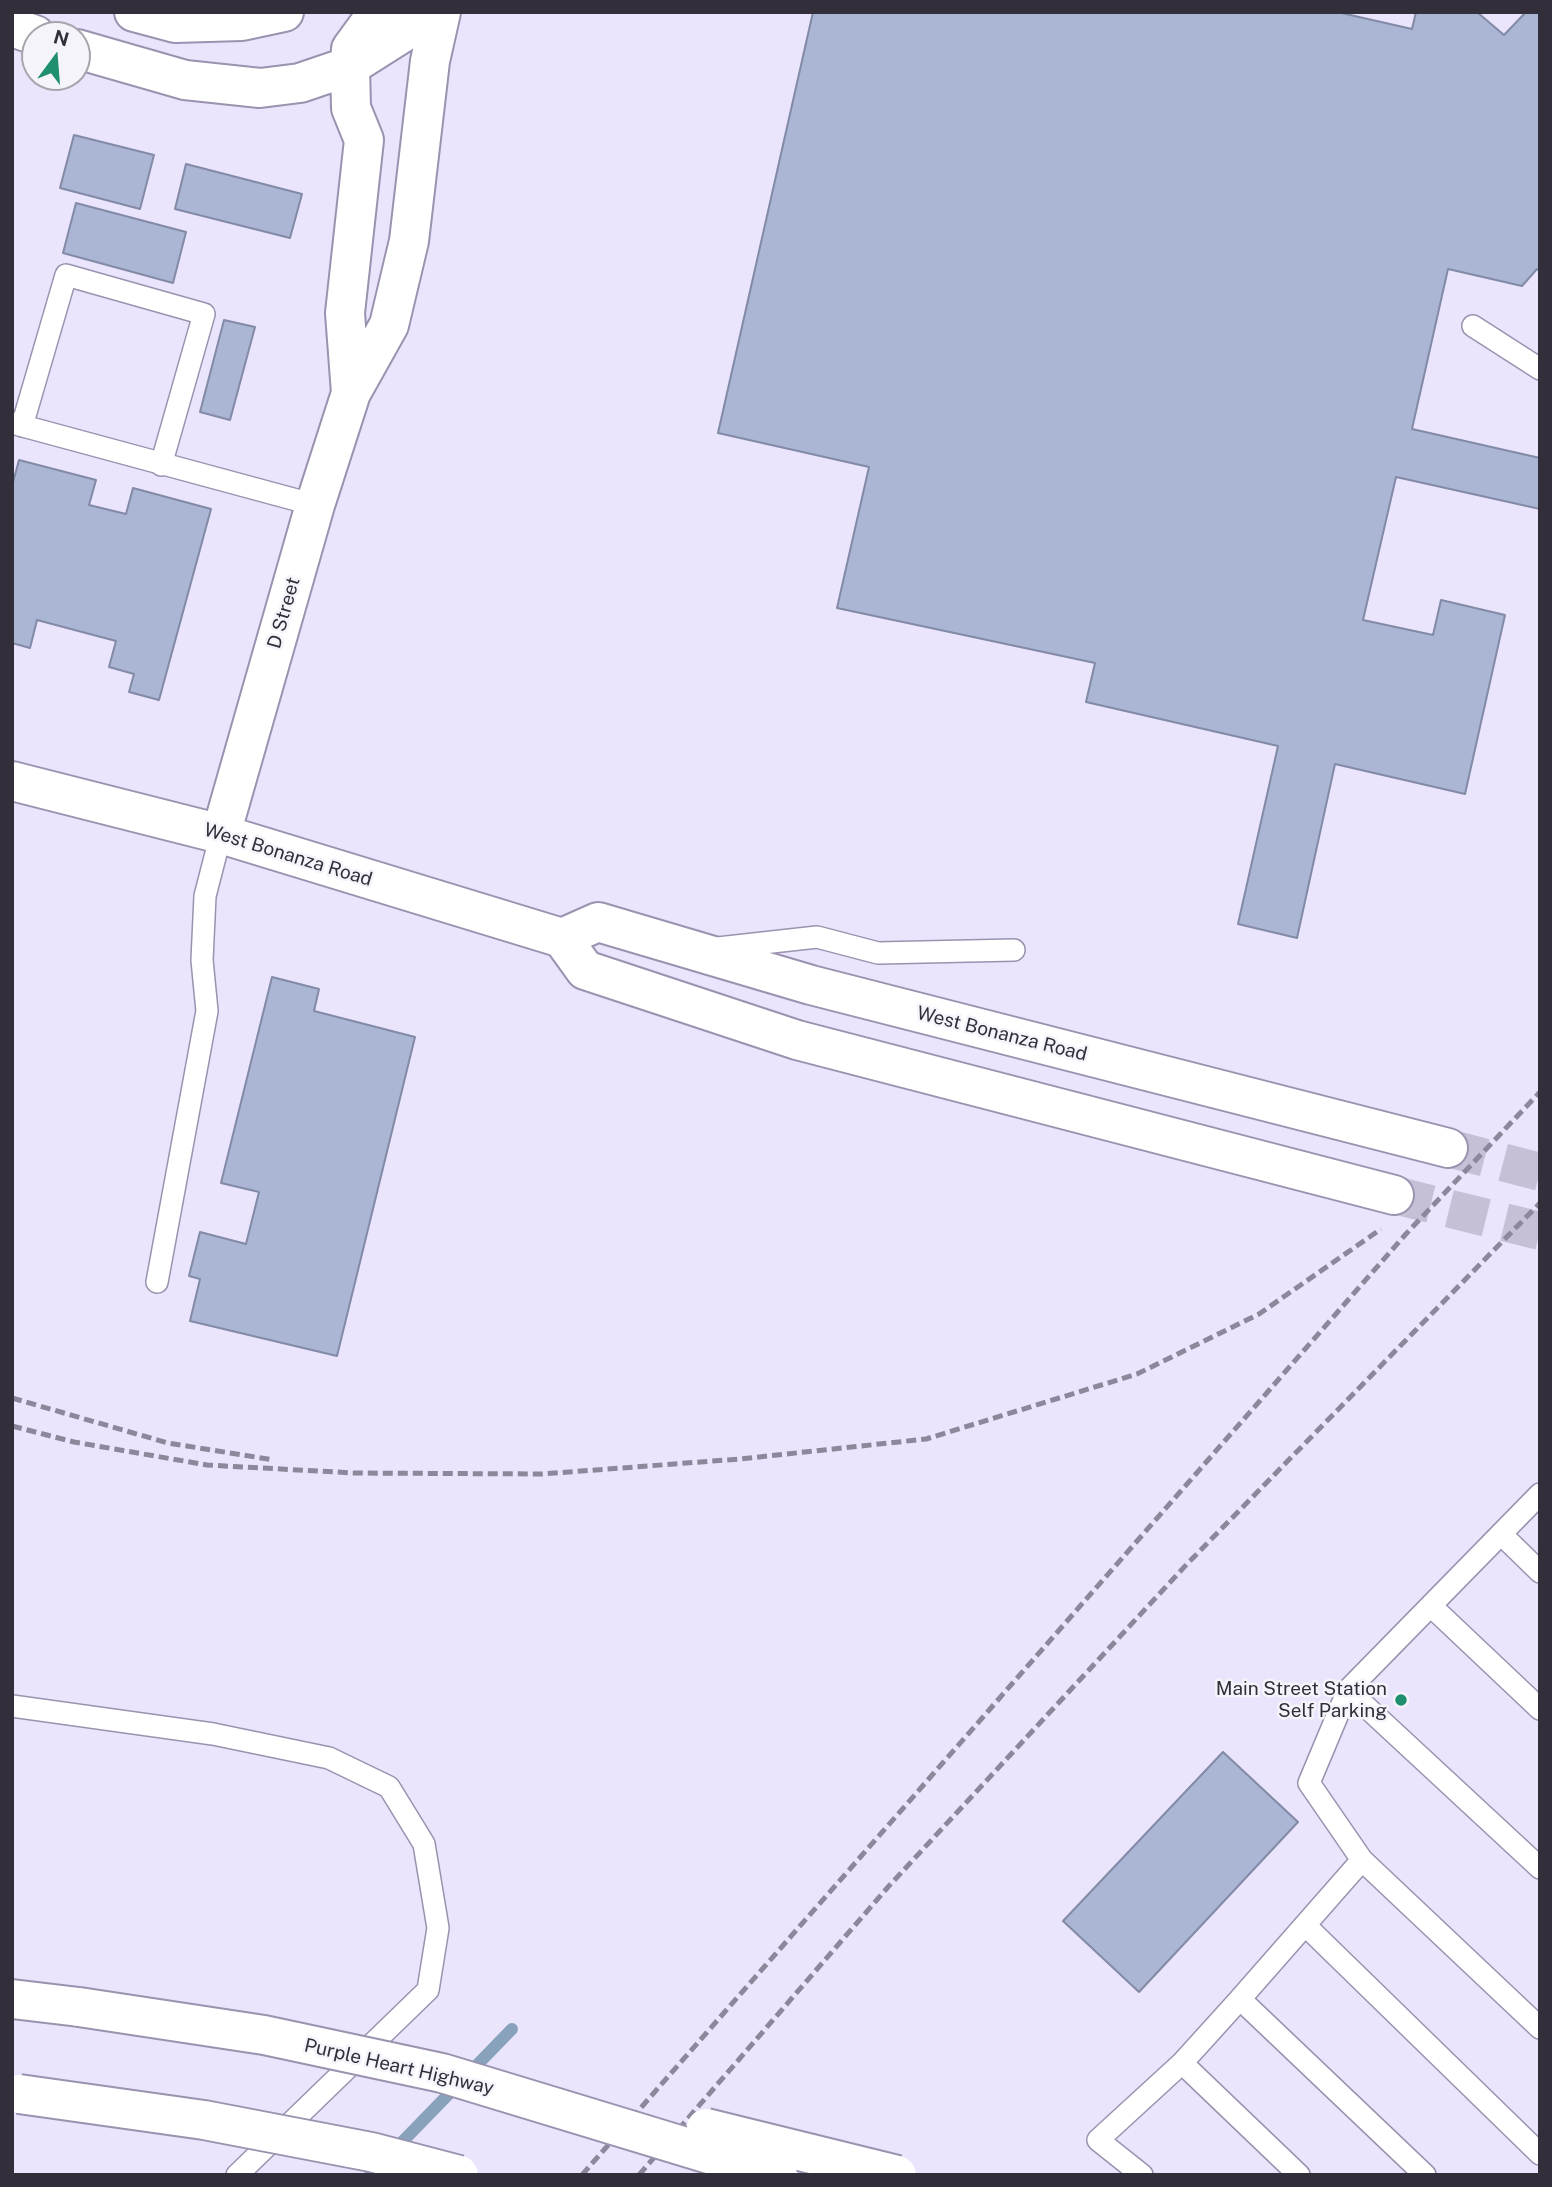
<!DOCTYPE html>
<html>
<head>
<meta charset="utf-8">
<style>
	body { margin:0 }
	#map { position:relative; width:1552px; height:2187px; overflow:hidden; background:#ebe4fd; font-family:"Public Sans",sans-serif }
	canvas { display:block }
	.frame { position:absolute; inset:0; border:14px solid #322f3b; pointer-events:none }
	.north { position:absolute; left:21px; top:21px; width:70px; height:70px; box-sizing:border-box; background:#f6f4fb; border:2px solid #a8a5ae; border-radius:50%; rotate:16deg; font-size:19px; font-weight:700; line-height:28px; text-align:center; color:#322f3b }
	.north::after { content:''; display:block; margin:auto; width:24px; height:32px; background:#1f8f70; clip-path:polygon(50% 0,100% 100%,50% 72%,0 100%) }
</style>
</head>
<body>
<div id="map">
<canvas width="1552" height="2187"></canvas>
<div class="frame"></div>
<div class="north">N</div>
</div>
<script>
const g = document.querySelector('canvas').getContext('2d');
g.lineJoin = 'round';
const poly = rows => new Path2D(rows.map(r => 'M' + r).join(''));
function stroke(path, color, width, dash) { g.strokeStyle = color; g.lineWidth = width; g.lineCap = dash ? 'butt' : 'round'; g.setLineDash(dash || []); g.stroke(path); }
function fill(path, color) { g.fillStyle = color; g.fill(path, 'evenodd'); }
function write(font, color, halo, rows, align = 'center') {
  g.font = font + ' "Public Sans",sans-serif'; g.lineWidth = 5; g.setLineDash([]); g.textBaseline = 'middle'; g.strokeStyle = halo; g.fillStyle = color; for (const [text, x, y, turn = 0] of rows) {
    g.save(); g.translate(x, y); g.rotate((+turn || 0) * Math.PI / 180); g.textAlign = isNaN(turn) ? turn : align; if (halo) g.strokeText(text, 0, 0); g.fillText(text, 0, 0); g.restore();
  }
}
const stream = poly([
	[370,2175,512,2029]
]);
const building = poly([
	[813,12,1337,12,1412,29,1416,12,1477,12,1504,35,1526,12,1540,12,1540,271,1537,269,1522,286,1448,269,1412,429,1540,458,1540,509,1396,477,1363,620,1433,635,1441,600,1505,615,1465,794,1335,764,1297,938,1238,924,1278,746,1086,702,1095,663,837,608,869,467,718,433,813,12],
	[74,135,154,155,140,209,60,188,74,135],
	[186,164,302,194,290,238,175,209,186,164],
	[76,203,186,232,173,283,63,253,76,203],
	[224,320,255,327,230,420,200,412,224,320],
	[19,460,96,480,89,505,126,514,133,488,211,509,159,700,129,692,134,674,109,667,116,641,37,620,30,648,12,643,12,486,19,460],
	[272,977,319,989,314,1011,415,1037,337,1356,190,1321,200,1279,189,1276,200,1232,246,1244,259,1192,221,1183,272,977],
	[1223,1752,1298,1822,1139,1992,1063,1921,1223,1752]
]);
const secondaryTunnel = poly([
	[1448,1148,1540,1172],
	[1394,1195,1540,1231]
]);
const lane = poly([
	[1473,326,1540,369],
	[12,423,315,505],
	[22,426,66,275,204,314,161,465],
	[718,948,817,937,878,953,1014,950],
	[157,1282,207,1011,202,960,205,896,221,834],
	[1501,1534,1540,1572],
	[1431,1606,1540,1709],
	[1348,1690,1540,1868],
	[12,1706,213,1734,329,1758,389,1787,424,1844,438,1928,428,1990,237,2175],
	[1362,1860,1540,2028],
	[1305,1925,1540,2154],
	[1240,1999,1182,2063,1299,2175],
	[1142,2175,1098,2140,1182,2063],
	[1425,2175,1240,1999,1362,1860,1309,1783,1348,1690,1540,1494]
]);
const secondary = poly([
	[134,12,175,23,242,21,284,12],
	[12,27,35,35],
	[77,49,185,80,260,88,300,83,350,66,418,23,428,12],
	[351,393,345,313,364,140,351,108,350,66,351,49,378,12],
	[12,781,221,834,562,938,585,970,797,1040,1394,1195],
	[221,834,315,505,351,393,389,325,409,241,430,61,441,12],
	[562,938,598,922,811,985,1448,1148]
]);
const highway = poly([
	[12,1999,79,2007]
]);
const rail = poly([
	[12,1398,168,1443,274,1460],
	[12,1426,74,1442,207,1465,354,1473,542,1474,740,1459,926,1439,1137,1374,1259,1314,1381,1229],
	[582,2175,1405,1235,1540,1092],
	[639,2175,888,1887,1187,1564,1540,1203]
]);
const highwayBridge = poly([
	[79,2007,264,2035,442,2073,778,2175],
	[19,2094,204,2120,371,2152,459,2175],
	[706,2128,897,2175]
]);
const markers = [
	[1401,1700,7,"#1f8f70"]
];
const streetNames = [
	["D Street",284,613,-74],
	["West Bonanza Road",288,855,17],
	["West Bonanza Road",1002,1034,14],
	["Purple Heart Highway",399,2067,13]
];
const poiNames = [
	["Main Street Station",1387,1689],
	["Self Parking",1387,1711]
];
stroke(stream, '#87a2ba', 12);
fill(building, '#abb5d4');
stroke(building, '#828aa6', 2);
stroke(secondaryTunnel, '#c6c0d6', 38, [38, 19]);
stroke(lane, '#9a92af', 24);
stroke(secondary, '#9a92af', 42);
stroke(highway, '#9a92af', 42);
stroke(lane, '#fff', 21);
stroke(secondary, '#fff', 38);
stroke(highway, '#fff', 38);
stroke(rail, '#8c879a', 5, [10, 5]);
stroke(highwayBridge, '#9a92af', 42, []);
stroke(highwayBridge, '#fff', 38);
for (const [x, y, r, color] of markers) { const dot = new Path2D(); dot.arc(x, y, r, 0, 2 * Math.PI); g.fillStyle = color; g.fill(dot); stroke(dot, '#f6f4fb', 2.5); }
write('19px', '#322f3b', '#f6f4fb', streetNames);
write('19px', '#322f3b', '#f6f4fb', poiNames, 'right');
</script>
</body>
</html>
